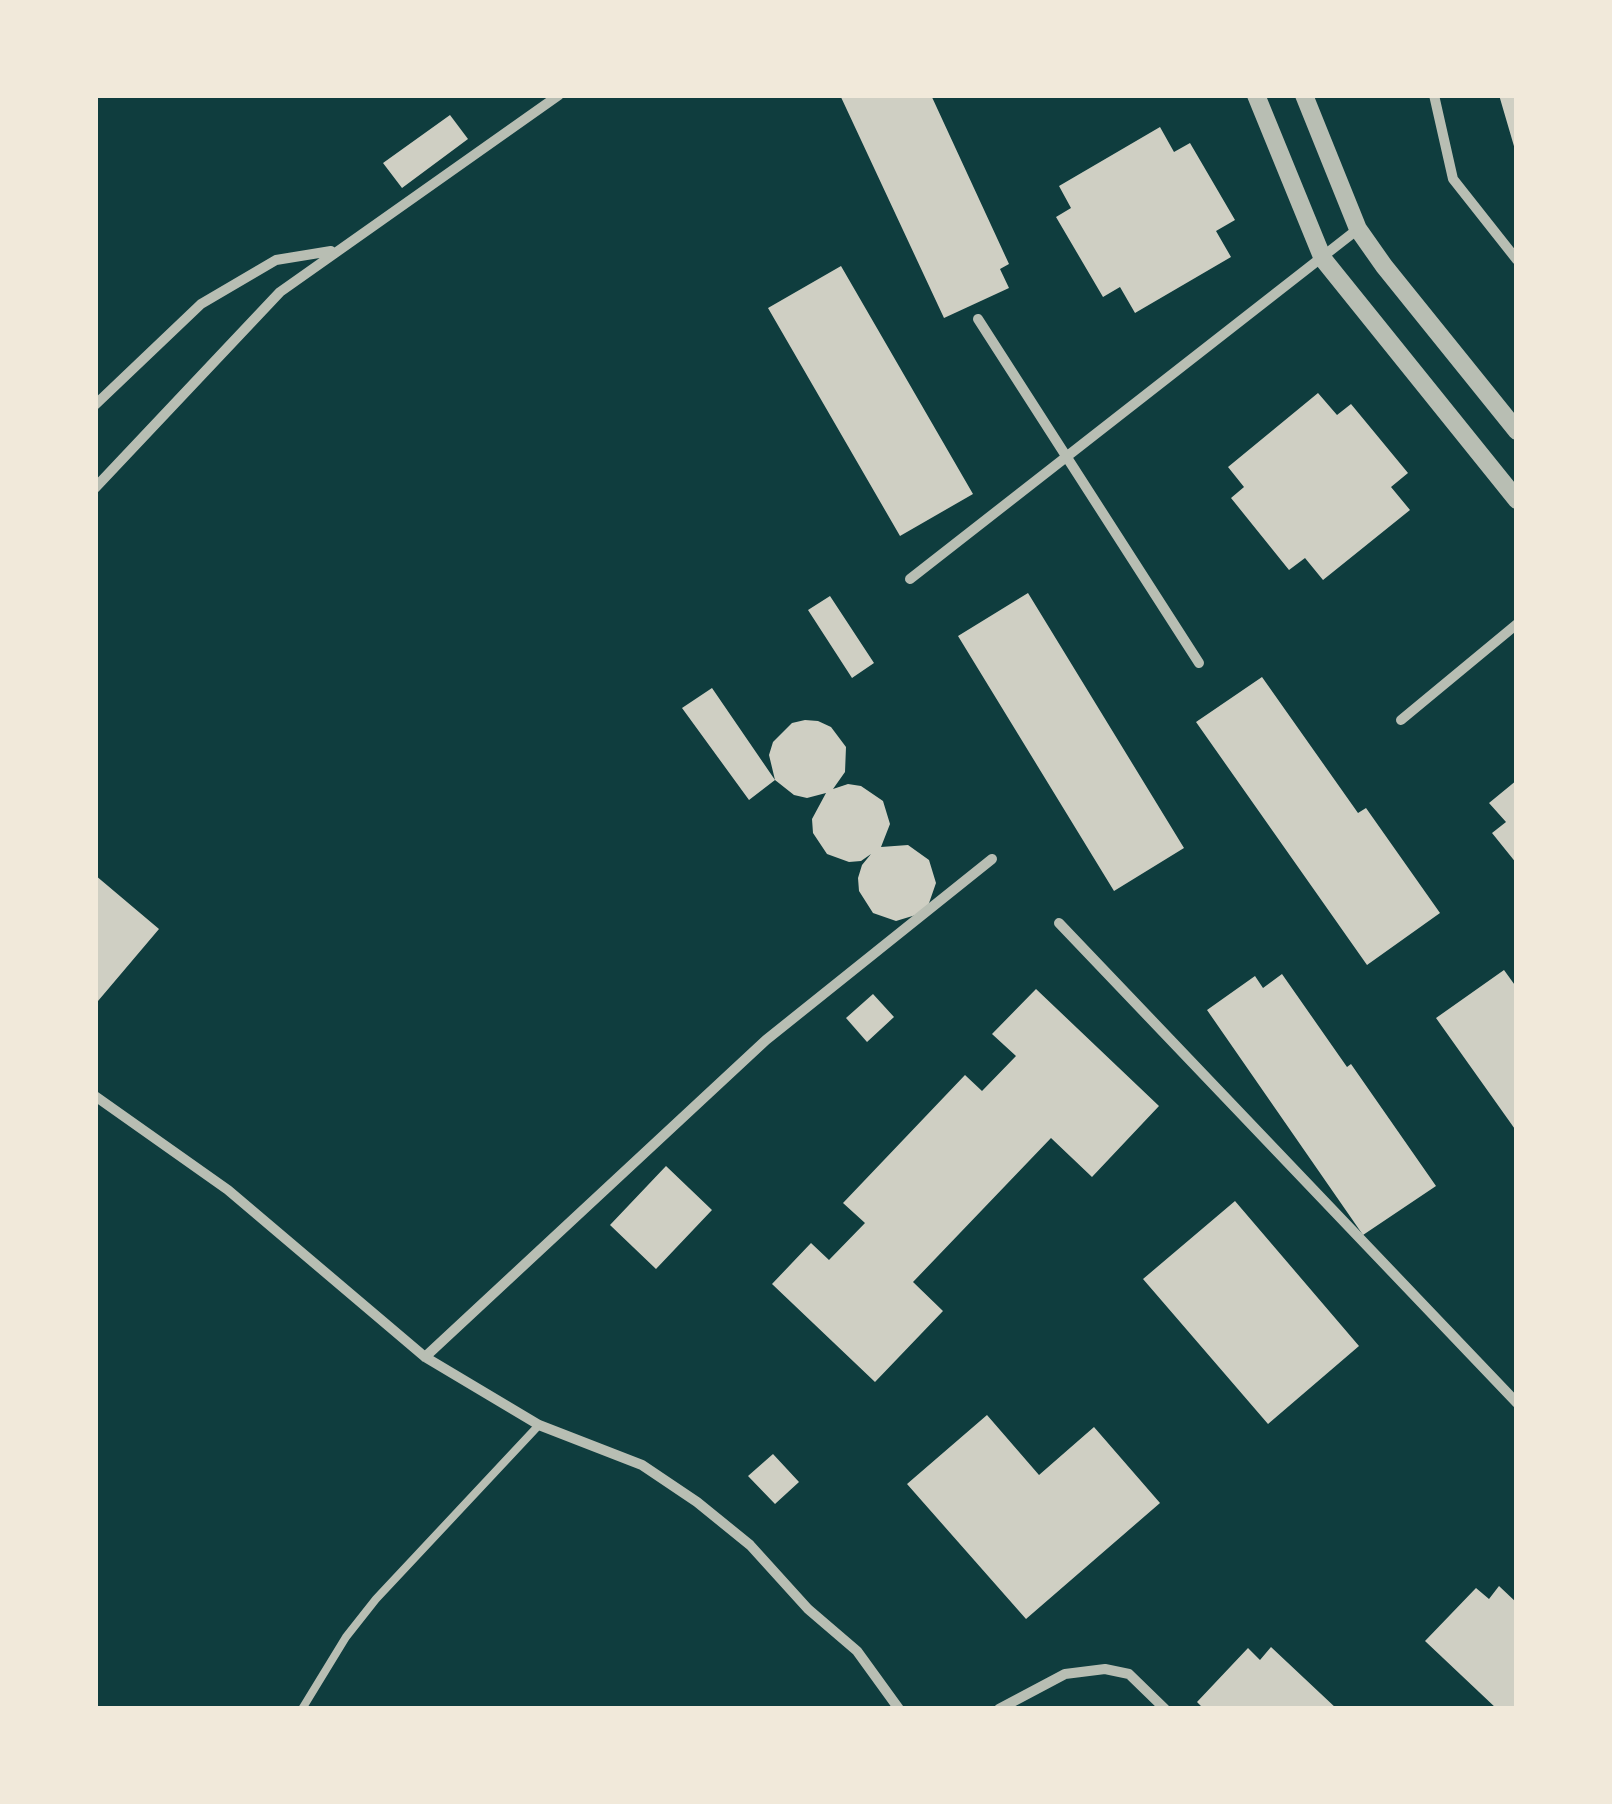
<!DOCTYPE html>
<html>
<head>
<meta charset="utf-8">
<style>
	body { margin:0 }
	#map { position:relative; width:1612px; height:1804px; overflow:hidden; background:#0f3d3e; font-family:Manrope,sans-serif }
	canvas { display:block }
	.frame { position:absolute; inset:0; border:98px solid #f1e9da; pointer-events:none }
</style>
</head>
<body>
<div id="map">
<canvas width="1612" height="1804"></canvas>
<div class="frame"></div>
</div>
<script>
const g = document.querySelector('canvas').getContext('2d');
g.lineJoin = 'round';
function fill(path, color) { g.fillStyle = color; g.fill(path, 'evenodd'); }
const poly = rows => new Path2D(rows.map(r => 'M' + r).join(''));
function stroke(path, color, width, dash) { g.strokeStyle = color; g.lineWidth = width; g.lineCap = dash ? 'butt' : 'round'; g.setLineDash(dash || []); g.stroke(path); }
const building = poly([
	[840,95,931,95,1009,264,1000,269,1009,288,944,318],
	[1499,95,1517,95,1517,153,1516,153],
	[450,115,468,139,402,188,383,163],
	[1160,127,1174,152,1190,143,1235,220,1216,231,1231,257,1135,313,1120,287,1103,297,1056,217,1071,208,1059,186],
	[841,266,973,494,900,536,768,308],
	[1318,393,1337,415,1351,404,1408,473,1391,487,1410,510,1323,580,1305,558,1289,570,1231,498,1244,487,1228,467],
	[1028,593,1184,848,1114,891,958,636],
	[830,596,874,663,852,678,808,610],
	[1262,677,1358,813,1366,808,1440,913,1367,965,1196,722],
	[712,688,775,780,749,800,682,708],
	[805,720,818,721,831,727,846,747,845,772,833,789,848,784,861,786,883,801,890,824,881,847,908,845,929,860,936,883,928,906,919,914,896,921,873,913,859,891,858,878,862,865,871,854,861,861,849,862,827,854,813,833,812,819,826,793,807,798,794,795,775,780,769,755,773,742,792,723],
	[1517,780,1517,864,1492,833,1506,822,1489,803],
	[95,875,159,929,98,1001,95,999],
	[1504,970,1517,988,1517,1132,1436,1018],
	[1282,974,1347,1067,1351,1064,1436,1186,1363,1235,1207,1010,1255,976,1263,988],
	[1036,989,1159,1106,1092,1177,1051,1138,913,1282,943,1311,875,1382,772,1284,811,1243,829,1260,865,1223,843,1203,965,1075,982,1091,1016,1056,992,1034],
	[873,994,894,1017,867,1042,846,1018],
	[666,1166,712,1210,656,1269,610,1225],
	[1235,1201,1359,1346,1268,1424,1143,1279],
	[987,1415,1039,1475,1094,1427,1160,1503,1026,1619,907,1484],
	[773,1454,799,1482,775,1504,748,1476],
	[1499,1586,1517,1603,1517,1709,1497,1709,1425,1641,1476,1588,1489,1599],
	[1271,1647,1337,1709,1204,1709,1197,1702,1248,1648,1260,1660]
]);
const service = poly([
	[302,1709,346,1637,376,1599,539,1425]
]);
const minor = poly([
	[1434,95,1453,179,1517,260],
	[978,319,1199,663],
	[95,405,201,304,276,260,331,251],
	[95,488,280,292,559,95],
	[910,579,1358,229],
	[1401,720,1517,624],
	[1059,923,1517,1403],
	[95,1096,228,1190,425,1357,539,1425,642,1465,697,1502,750,1545,808,1609,857,1651,899,1709],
	[425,1357,766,1040,992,859],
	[999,1709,1065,1674,1105,1669,1129,1674,1165,1709]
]);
const tertiary = poly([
	[1256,95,1323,259,1517,500],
	[1304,95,1358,229,1384,266,1517,431]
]);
fill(building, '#cfcfc3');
stroke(service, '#b8beb3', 8);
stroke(minor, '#b8beb3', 10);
stroke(tertiary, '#b8beb3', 18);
</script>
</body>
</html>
